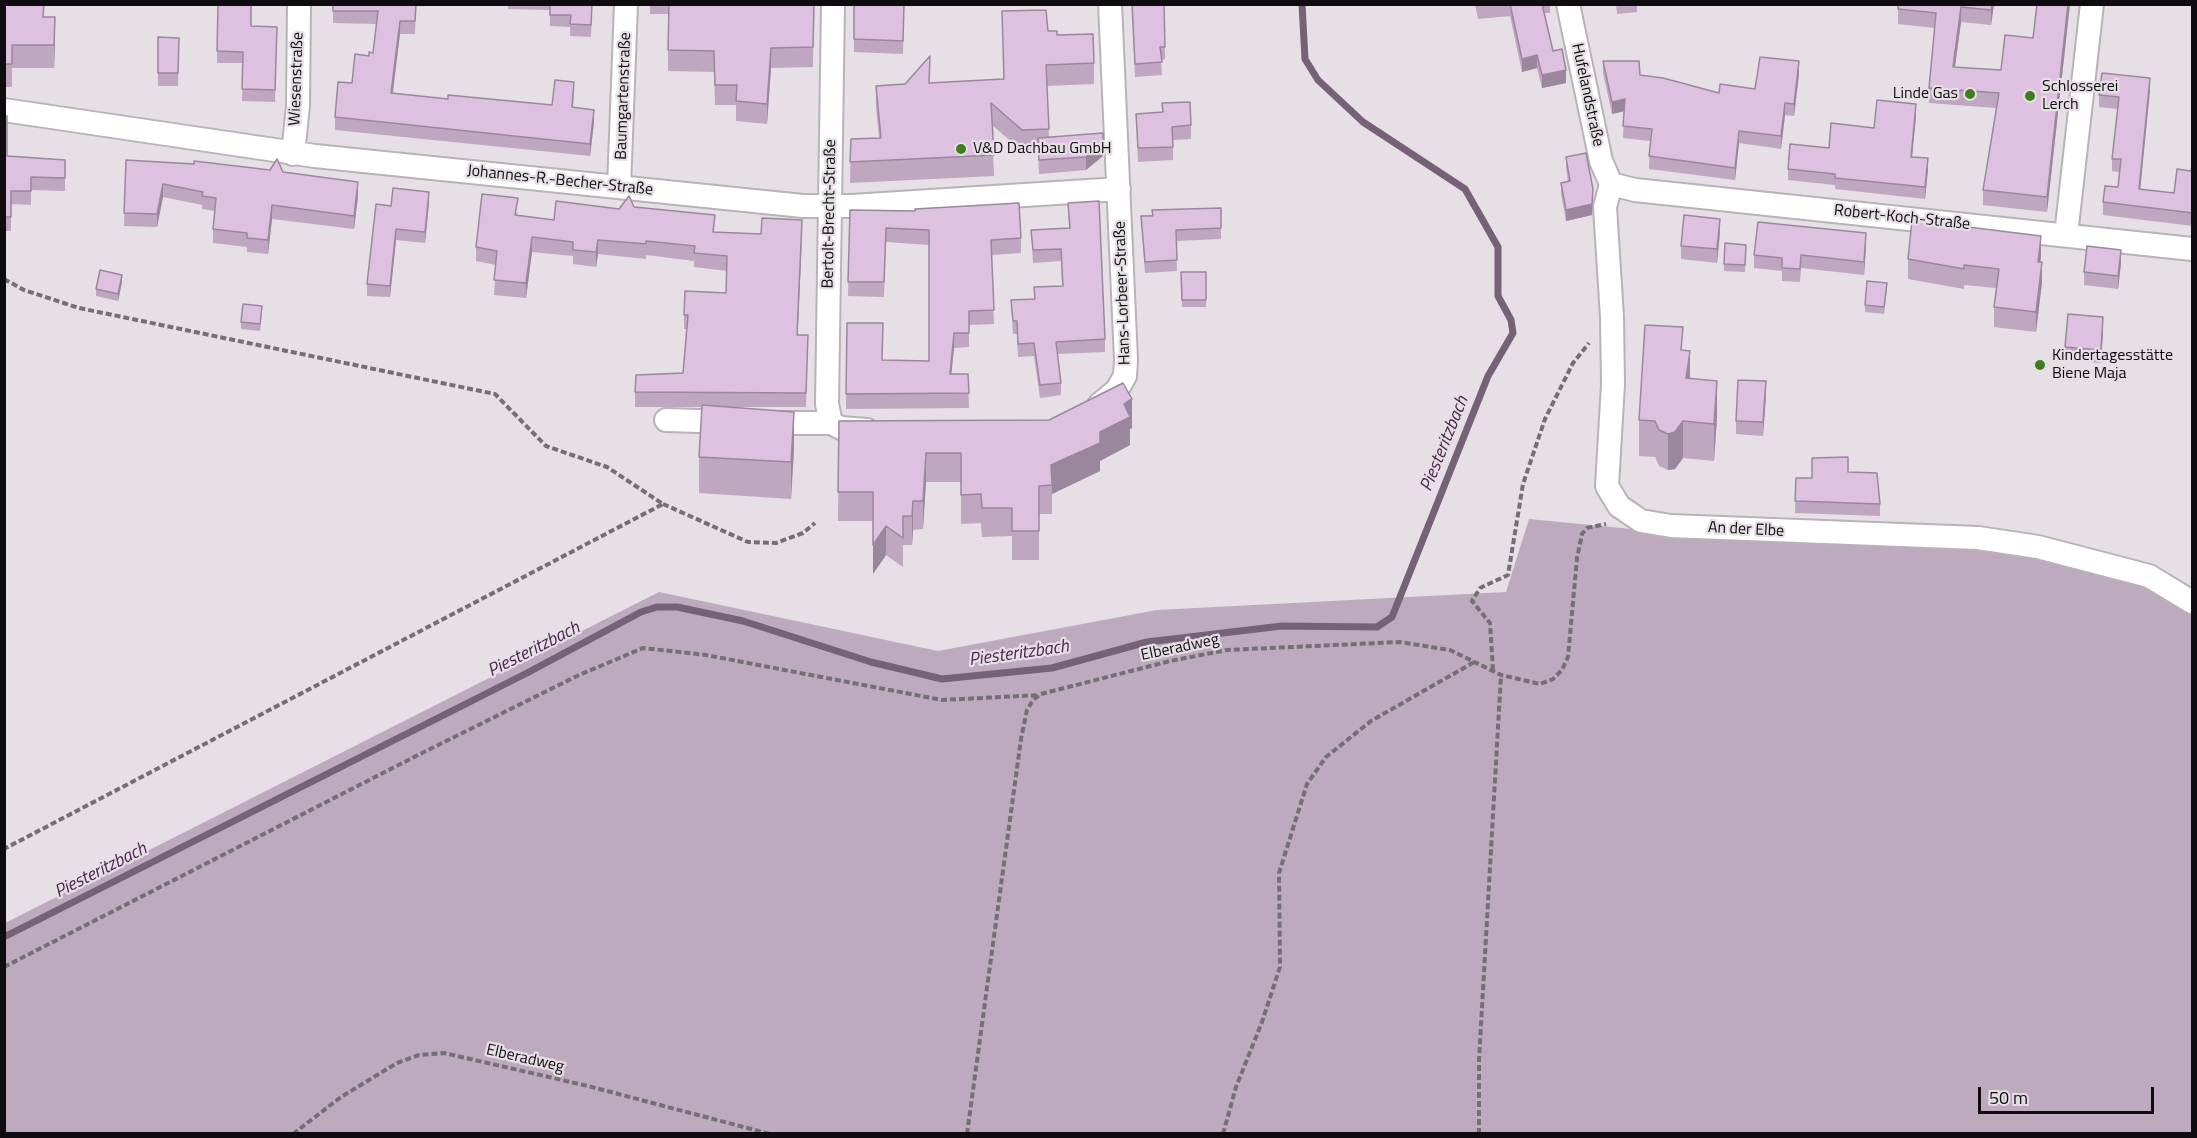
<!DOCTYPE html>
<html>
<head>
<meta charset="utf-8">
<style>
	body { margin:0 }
	#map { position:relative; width:2197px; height:1138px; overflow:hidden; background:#e6dfe6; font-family:"Titillium Web",sans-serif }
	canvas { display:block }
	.frame { position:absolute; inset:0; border:6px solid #0e0c0f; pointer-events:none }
	.scale { position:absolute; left:1978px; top:1087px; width:176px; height:27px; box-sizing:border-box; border:3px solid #0e0c0f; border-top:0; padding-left:8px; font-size:18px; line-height:21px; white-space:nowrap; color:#0e0c0f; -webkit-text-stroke:4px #e6dfe6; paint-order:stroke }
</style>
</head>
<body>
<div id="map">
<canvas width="2197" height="1138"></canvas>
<div class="frame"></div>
<div class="scale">50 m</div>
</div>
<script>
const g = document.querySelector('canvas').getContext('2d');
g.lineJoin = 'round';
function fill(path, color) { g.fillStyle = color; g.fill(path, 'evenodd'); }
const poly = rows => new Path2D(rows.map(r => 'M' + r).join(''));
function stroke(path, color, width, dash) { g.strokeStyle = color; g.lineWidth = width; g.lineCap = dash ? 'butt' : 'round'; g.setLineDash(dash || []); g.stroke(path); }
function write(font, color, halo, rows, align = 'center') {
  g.font = font + ' "Titillium Web",sans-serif'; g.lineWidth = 4.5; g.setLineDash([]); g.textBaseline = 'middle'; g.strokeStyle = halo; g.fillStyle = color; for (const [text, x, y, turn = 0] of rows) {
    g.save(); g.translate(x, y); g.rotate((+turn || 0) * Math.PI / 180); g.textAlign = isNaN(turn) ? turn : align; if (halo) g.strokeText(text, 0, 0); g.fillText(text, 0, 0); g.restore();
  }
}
const green = poly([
	[1529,519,1642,530,1993,547,2141,584,2192,615,2192,1133,5,1134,5,923,659,592,938,651,1157,610,1506,592]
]);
const stream = poly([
	[4,937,527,673,641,612,657,607,677,607,743,621,871,662,942,679,1052,668,1147,642,1282,626,1377,627,1392,617,1488,376,1513,333,1511,320,1498,296,1498,247,1465,189,1363,122,1318,80,1305,59,1302,4]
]);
const path = poly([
	[4,279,24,290,79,308,495,394,546,446,607,467,663,504,4,849],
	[663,504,748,542,776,543,803,533,815,523],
	[1493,670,1490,623,1472,601,1480,588,1508,575,1523,484,1545,419,1573,363,1589,343],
	[4,967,422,753,579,675,643,648,706,655,942,700,1040,695],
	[293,1134,341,1097,397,1063,419,1055,444,1053,588,1086,770,1134],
	[967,1134,1021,739,1027,710,1033,700,1041,694,1170,661,1227,650,1400,642,1450,650,1501,675,1540,684,1553,679,1562,670,1568,657,1577,558,1582,534,1587,528,1606,524],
	[1223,1134,1236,1087,1262,1022,1280,967,1279,873,1307,784,1326,757,1371,721,1476,661],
	[1479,1134,1479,1060,1501,675]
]);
const minor = poly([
	[1568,4,1601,161,1611,184],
	[4,110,315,156,803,206,852,206,1119,189],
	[293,154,298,106,299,4],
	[1611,184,1605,207,1612,317,1613,384,1607,486,1619,506,1641,521,1671,526,1978,538,2038,547,2149,576,2192,602],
	[1611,184,1635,190,2192,249],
	[619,187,626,4],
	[2066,235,2092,4],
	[1099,405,1117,390,1125,376,1126,360,1110,4],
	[666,420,731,422],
	[764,423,831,423],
	[831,423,841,428,867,430],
	[831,423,827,404,833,4]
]);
const wall = poly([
	[4,4,44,4,44,17,55,40,54,68,12,68,12,87,4,87],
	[218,4,251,26,277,27,275,102,242,101,243,63,217,63],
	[333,4,416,4,415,34,400,34,393,93,448,99,552,105,574,94,573,108,594,122,590,156,335,130,335,117,352,83,369,56,373,53,376,24,333,23],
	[508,4,592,4,591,37,570,36,570,27,550,26,550,10,508,9],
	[650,4,814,4,813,67,771,68,767,124,736,121,736,105,715,105,714,72,668,71,668,14,650,14],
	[854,4,904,4,903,54,854,52],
	[1132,4,1164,4,1165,59,1161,60,1162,75,1135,77],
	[1475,4,1550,4,1550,13,1545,13,1553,51,1566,83,1542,88,1537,68,1522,72,1510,16,1478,19],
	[1616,4,1637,4,1637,12,1617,14],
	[1898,4,1994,4,1991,25,1961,22,1955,67,2001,70,2033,38,2070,4,2047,212,1983,205,1983,190,1996,108,1929,103,1929,88,1935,28,1898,24],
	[1048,31,1057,35,1094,63,1094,84,1047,86,1049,137,1103,156,1086,170,1039,174,1038,150,1022,151,992,125,994,176,850,183,851,139,879,138,876,107,876,86,1003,79],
	[158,37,179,38,178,86,158,86],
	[1603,61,1640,75,1719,93,1755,89,1799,74,1794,116,1785,115,1781,149,1739,143,1735,180,1649,169,1650,141,1623,138,1624,111,1612,114,1603,73],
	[2150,90,2140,189,2174,193,2191,171,2193,160,2193,226,2103,215,2103,202,2118,187,2119,172,2112,171,2112,159,2118,109,2099,107,2099,95],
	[1136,114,1191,125,1191,139,1173,140,1173,160,1138,162],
	[4,116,7,156,65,160,65,191,31,190,31,205,11,204,11,231,4,231],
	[1916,116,1912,157,1928,170,1925,199,1835,189,1835,185,1788,180,1788,169,1829,148,1874,128],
	[1566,157,1593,200,1592,215,1566,221,1561,194,1561,183,1568,182,1566,168],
	[126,160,283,172,358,196,354,229,272,219,268,254,247,252,247,247,213,243,213,229,215,211,202,209,202,205,163,197,157,227,124,226],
	[429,203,425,243,396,240,390,297,367,296,367,284,391,206],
	[1068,203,1105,339,1105,352,1057,354,1061,383,1061,395,1040,398,1034,356,1018,357,1017,334,1013,334,1011,300,1034,299,1034,287,1062,286,1061,261,1033,263,1031,230,1069,228],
	[634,207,715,232,802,235,797,335,808,335,806,407,731,407,794,449,791,499,699,493,699,457,702,407,635,407,635,392,683,373,687,329,684,329,684,315,726,293,727,271,694,267,694,261,646,255,646,259,598,254,596,267,573,264,573,256,532,252,526,298,494,295,496,265,476,261,476,247,518,212,517,215,554,220,619,209],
	[1221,208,1221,239,1176,241,1177,271,1145,273,1141,216],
	[850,210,1021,238,1021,253,991,255,994,324,969,325,969,347,954,348,951,374,968,374,969,408,846,409,847,323,882,360,929,361,929,245,886,242,884,297,848,296],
	[1720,232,1717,263,1681,259,1681,246],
	[1866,246,1864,275,1801,268,1800,282,1782,281,1782,271,1754,268,1754,255],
	[1746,251,1745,272,1724,271,1724,264],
	[2041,256,2040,262,2042,282,2036,332,1994,327,1994,307,1996,288,1964,285,1964,289,1908,279,1908,259],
	[2121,263,2118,289,2084,285,2084,272],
	[1181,272,1206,272,1206,307,1182,307],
	[122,282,118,301,96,296,96,289],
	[1887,290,1884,314,1865,312,1865,305],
	[262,312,260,331,241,329,241,322],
	[2103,331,2101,363,2065,360,2065,347],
	[1683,350,1690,379,1717,417,1714,461,1683,458,1675,469,1668,470,1659,466,1655,457,1639,456,1639,420],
	[1766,395,1763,436,1736,434,1736,421],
	[839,421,1132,428,1130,429,1130,445,1100,461,1100,471,1052,494,1052,514,1039,514,1039,560,1012,560,1012,536,982,537,981,523,961,524,961,482,926,482,923,529,913,530,912,545,903,545,903,567,886,555,873,574,873,521,838,521],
	[1848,472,1880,504,1880,516,1795,513,1796,478,1812,478]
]);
const shadedWall = poly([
	[1992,4,1994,4,1991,25,1991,10],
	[2068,4,2070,4,2047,212,2047,197],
	[1961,7,1961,22,1953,81,1953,67],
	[55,17,55,40,54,68,54,45],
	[400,21,400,34,391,105,391,93],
	[771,48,771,68,767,124,767,104],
	[1537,55,1537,68,1522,72,1522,59],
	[1799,61,1799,74,1794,116,1794,104],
	[1566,70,1566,83,1542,88,1542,75],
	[2150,78,2150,90,2139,202,2139,189],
	[1625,99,1625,111,1612,114,1612,102],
	[1785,103,1785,115,1781,149,1781,136],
	[1916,104,1916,116,1911,168,1911,157],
	[594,110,594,122,590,156,590,144],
	[1739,131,1739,143,1735,180,1735,168],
	[1103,142,1103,156,1086,170,1086,157],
	[1928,158,1928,170,1925,199,1925,187],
	[358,182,358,196,354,229,354,216],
	[163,184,163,197,157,227,157,214],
	[1593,189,1592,215,1566,221,1566,210],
	[429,192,429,203,425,243,425,232],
	[272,205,272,219,268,254,268,240],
	[1720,219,1720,232,1717,263,1717,249],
	[802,220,802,235,797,349,797,335],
	[396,229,396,240,390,297,390,286],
	[1866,233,1866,246,1864,275,1864,262],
	[2041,236,2041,256,2038,282,2038,262],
	[532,237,532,252,526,298,526,283],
	[598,240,598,254,596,267,596,252],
	[2121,250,2121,263,2118,289,2118,276],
	[2042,262,2042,282,2036,332,2036,312],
	[122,275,122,282,118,301,118,294],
	[2103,317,2103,331,2101,363,2101,350],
	[954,333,954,348,950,388,950,374],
	[1690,351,1690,388,1686,378],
	[1717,381,1717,417,1714,461,1714,424],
	[1766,381,1766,395,1763,436,1763,422],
	[1132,399,1132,428,1130,429,1130,445,1100,461,1100,471,1052,494,1051,465,1100,432,1124,404],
	[794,412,794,449,791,499,791,462],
	[1683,421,1683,458,1675,469,1668,470,1668,434],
	[926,453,926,482,923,529,923,501],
	[913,501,913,530,912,545,912,516],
	[886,526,886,555,873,574,873,545]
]);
const building = poly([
	[4,4,44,4,43,17,55,17,54,45,12,45,12,64,4,64,4,4],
	[218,4,251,4,251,26,277,27,275,90,242,89,243,52,217,51,218,4],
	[333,4,416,4,415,21,400,21,391,93,448,99,448,95,552,105,555,80,574,82,572,107,594,110,590,144,335,117,338,82,352,83,355,54,369,56,369,52,373,53,378,11,333,11,333,4],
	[550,4,592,4,591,25,570,24,571,15,550,15,550,4],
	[669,4,814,4,813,47,771,48,767,104,736,101,737,85,715,85,714,51,668,50,669,4],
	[854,4,904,4,903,41,854,39,854,4],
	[1132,4,1164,4,1165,47,1160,47,1162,62,1135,64,1132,4],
	[1510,4,1542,4,1553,51,1562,49,1566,70,1542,75,1537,55,1522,59,1510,4],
	[1898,4,1992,4,1991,10,1961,7,1953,67,2001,70,2005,35,2033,38,2037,4,2068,4,2047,197,1983,190,1999,93,1929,88,1936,13,1898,9,1898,4],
	[1046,10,1048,31,1057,31,1057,35,1093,34,1094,63,1046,65,1049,129,1022,130,991,103,994,155,850,162,851,139,881,138,876,86,905,84,930,56,929,83,1004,79,1002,11,1046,10],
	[158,37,179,38,178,73,158,73,158,37],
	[1760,57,1799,61,1794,104,1785,103,1781,136,1739,131,1735,168,1649,156,1652,129,1623,126,1625,99,1612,102,1603,61,1639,61,1640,75,1663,78,1719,93,1720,84,1755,89,1760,57],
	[2102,73,2150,78,2139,189,2174,193,2177,169,2191,171,2193,160,2193,213,2103,202,2105,186,2118,187,2121,159,2112,159,2119,97,2099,95,2102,73],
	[1877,100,1916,104,1911,157,1928,158,1925,187,1835,178,1835,174,1788,169,1790,144,1829,148,1831,123,1874,128,1877,100],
	[1190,102,1191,125,1172,127,1173,147,1138,148,1136,114,1163,112,1162,103,1190,102],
	[4,116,7,116,7,156,65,160,65,178,31,177,31,191,11,191,11,217,4,217,4,116],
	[1103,133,1103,142,1086,157,1039,160,1038,138,1103,133],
	[1586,153,1593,189,1592,204,1566,210,1561,183,1570,181,1566,157,1586,153],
	[277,159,283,172,358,182,354,216,272,205,268,240,247,238,247,233,213,229,216,198,202,196,203,192,163,184,157,214,124,213,126,160,194,164,194,161,270,170,277,159],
	[393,188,429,192,425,232,396,229,390,286,367,284,376,204,391,206,393,188],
	[482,194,518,198,515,215,554,220,556,201,619,209,629,196,634,207,715,215,713,232,761,234,762,218,802,220,797,335,808,335,806,393,635,392,636,375,683,373,688,315,684,315,685,291,726,293,727,256,694,253,695,246,646,241,646,244,598,240,596,252,573,250,573,242,532,237,526,283,494,280,497,251,476,247,482,194],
	[1099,201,1105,339,1056,342,1061,383,1040,385,1034,343,1018,344,1017,321,1013,321,1011,300,1035,299,1034,287,1063,286,1061,249,1033,250,1031,230,1070,228,1068,203,1099,201],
	[1019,203,1021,238,991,240,994,310,969,311,969,333,954,333,950,374,968,374,969,393,846,394,847,323,883,323,882,360,929,361,929,230,886,228,884,282,848,282,850,210,915,211,915,209,1019,203],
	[1221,208,1221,228,1176,230,1177,260,1145,262,1141,216,1153,216,1152,210,1221,208],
	[1684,215,1720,219,1717,249,1681,246,1684,215],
	[1912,220,2041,236,2038,262,2042,262,2036,312,1994,307,1999,269,1964,265,1964,269,1908,259,1912,220],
	[1758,222,1866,233,1864,262,1801,255,1800,269,1782,268,1782,258,1754,255,1758,222],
	[1725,243,1746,245,1745,265,1724,264,1725,243],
	[2087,246,2121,250,2118,276,2084,272,2087,246],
	[100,270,122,275,118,294,96,289,100,270],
	[1181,272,1206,272,1206,300,1182,300,1181,272],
	[1867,281,1887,283,1884,307,1865,305,1867,281],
	[243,304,262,306,260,324,241,322,243,304],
	[2068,314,2103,317,2101,350,2065,347,2068,314],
	[1645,325,1683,327,1681,350,1690,351,1686,378,1717,381,1714,424,1683,421,1675,432,1668,434,1659,430,1655,421,1639,420,1645,325],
	[1738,380,1766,381,1763,422,1736,421,1738,380],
	[1123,383,1132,399,1124,404,1130,417,1100,432,1100,443,1051,465,1052,485,1039,486,1039,531,1012,531,1012,508,982,508,981,494,961,495,961,453,926,453,923,501,913,501,912,516,903,516,903,538,886,526,873,545,873,492,838,492,839,421,1049,420,1123,383],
	[702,405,794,412,791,462,699,457,702,405],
	[1848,457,1848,472,1877,473,1880,504,1795,501,1796,478,1812,478,1812,458,1848,457]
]);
const markers = [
	[1970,94,6,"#3f7e1e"],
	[2030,96,6,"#3f7e1e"],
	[961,149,6,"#3f7e1e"],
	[2040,365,6,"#3f7e1e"]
];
const streetNames = [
	["Wiesenstraße",297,79,-88],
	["Hufelandstraße",1587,95,78],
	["Baumgartenstraße",624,96,-88],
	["Johannes-R.-Becher-Straße",560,181,6],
	["Bertolt-Brecht-Straße",830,214,-89],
	["Robert-Koch-Straße",1902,218,6],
	["Hans-Lorbeer-Straße",1123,293,-92],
	["An der Elbe",1746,530,3],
	["Elberadweg",1180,648,-12],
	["Elberadweg",525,1059,13]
];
const poiNames = [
	["Schlosserei",2042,87],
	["Lerch",2042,105],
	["Linde Gas",1958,94,"right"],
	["V&D Dachbau GmbH",973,149],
	["Kindertagesstätte",2052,356],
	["Biene Maja",2052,374]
];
const waterNames = [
	["Piesteritzbach",1445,444,-68],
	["Piesteritzbach",534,650,-27],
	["Piesteritzbach",1019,654,-8],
	["Piesteritzbach",101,871,-27]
];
fill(green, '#beaabf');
stroke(stream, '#766277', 7);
stroke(minor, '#b9b2b9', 26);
stroke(path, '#746f74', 4, [6, 3]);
stroke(minor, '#fff', 22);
fill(wall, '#bfa6c1');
fill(shadedWall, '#9b879d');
fill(building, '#dec1e0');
stroke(building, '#9b879d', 1.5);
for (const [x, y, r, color] of markers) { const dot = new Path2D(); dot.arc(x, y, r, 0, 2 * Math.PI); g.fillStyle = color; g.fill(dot); stroke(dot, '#e6dfe6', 2); }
write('16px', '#0e0c0f', '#e6dfe6', streetNames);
write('16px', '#0e0c0f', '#e6dfe6', poiNames, 'left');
write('italic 18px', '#4b254d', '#e6dfe6', waterNames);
</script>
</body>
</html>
